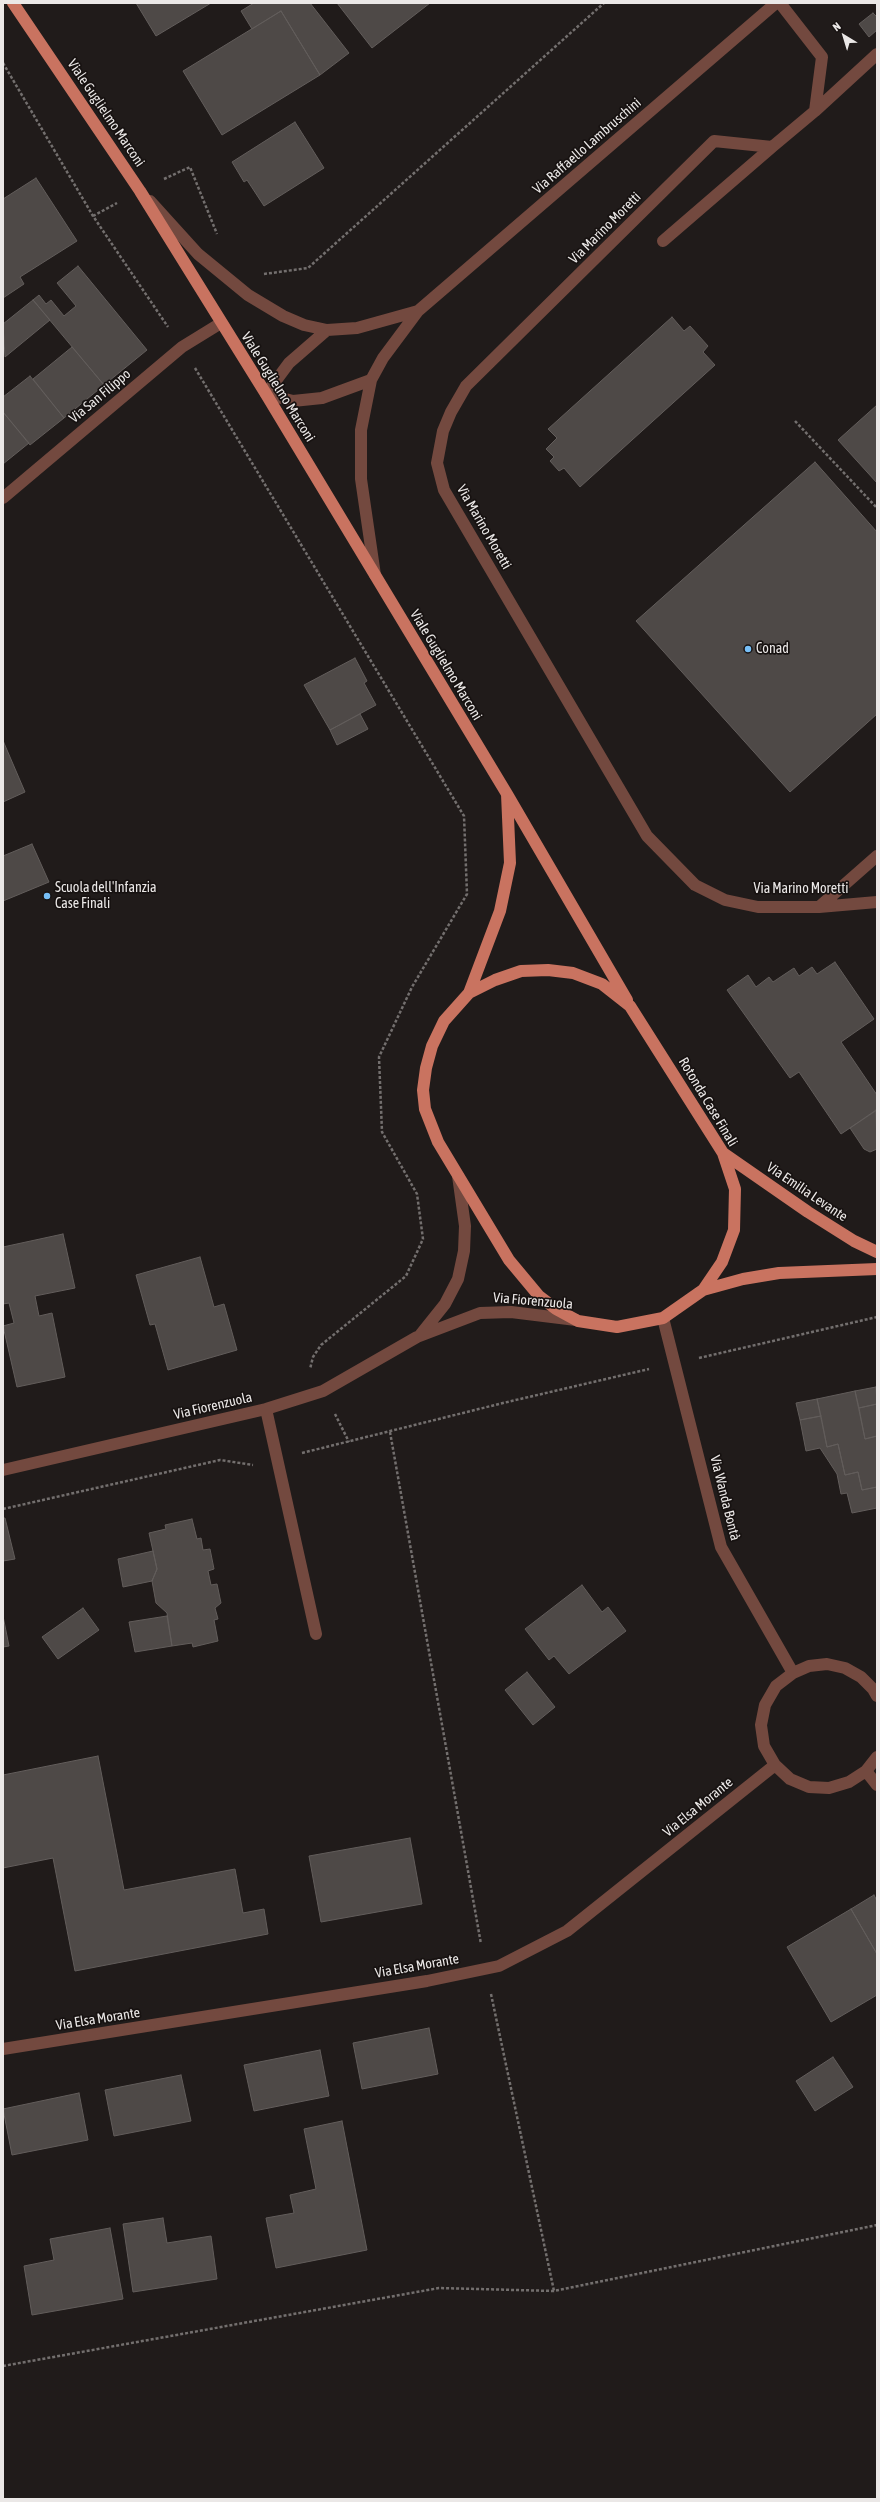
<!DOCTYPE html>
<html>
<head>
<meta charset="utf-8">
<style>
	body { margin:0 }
	#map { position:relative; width:880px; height:2502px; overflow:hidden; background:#201b1a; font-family:"Asap Condensed",sans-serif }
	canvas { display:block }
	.frame { position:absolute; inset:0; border:4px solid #ebe8e7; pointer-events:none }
	.north { position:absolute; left:824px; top:16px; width:40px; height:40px; -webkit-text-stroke:3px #171211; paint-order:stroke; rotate:322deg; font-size:11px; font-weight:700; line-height:16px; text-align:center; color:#ebe8e7 }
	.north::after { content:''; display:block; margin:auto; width:14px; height:18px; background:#ebe8e7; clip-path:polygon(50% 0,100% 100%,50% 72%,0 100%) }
</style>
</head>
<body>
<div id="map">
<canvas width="880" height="2502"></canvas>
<div class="frame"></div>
<div class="north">N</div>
</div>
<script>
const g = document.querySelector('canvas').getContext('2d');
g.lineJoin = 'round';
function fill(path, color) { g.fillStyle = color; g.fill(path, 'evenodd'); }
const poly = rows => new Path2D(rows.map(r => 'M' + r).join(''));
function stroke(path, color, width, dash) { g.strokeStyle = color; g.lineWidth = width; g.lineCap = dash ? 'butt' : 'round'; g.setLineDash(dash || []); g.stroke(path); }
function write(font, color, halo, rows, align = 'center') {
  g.font = font + ' "Asap Condensed",sans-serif'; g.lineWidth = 3.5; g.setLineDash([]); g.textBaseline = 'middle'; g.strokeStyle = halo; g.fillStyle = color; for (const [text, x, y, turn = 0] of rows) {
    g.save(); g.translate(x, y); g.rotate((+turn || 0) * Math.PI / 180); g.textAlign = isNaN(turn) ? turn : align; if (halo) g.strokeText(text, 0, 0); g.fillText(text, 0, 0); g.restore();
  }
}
const building = poly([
	[136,3,211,3,156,36,136,3],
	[254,3,310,3,349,53,320,75,281,11,252,29,241,11,254,3],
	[337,3,430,3,372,48,337,3],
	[281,11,320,75,222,135,183,71,281,11],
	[873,13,877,17,877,30,869,37,859,24,873,13],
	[295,122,324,168,264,206,247,180,244,182,232,162,295,122],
	[36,178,77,241,20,277,24,284,3,298,3,199,36,178],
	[78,266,147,350,104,385,33,300,39,295,46,304,51,300,64,316,76,306,57,283,78,266],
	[33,300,50,320,5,357,3,324,33,300],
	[672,317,684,331,690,326,708,346,703,352,715,365,580,487,564,468,559,471,550,461,554,457,546,449,557,438,548,429,672,317],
	[72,347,104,385,64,418,33,379,72,347],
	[30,376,64,418,30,445,3,412,3,397,30,376],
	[877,405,877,483,838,440,877,405],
	[3,412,29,443,3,464,3,412],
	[815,462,877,532,877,714,790,792,636,621,815,462],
	[355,658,367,681,364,683,376,705,330,730,304,685,355,658],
	[360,714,368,729,337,745,330,730,360,714],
	[4,743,25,792,3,802,3,744,4,743],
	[32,844,49,882,3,901,3,856,32,844],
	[835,962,874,1019,841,1042,877,1095,877,1110,841,1134,799,1072,790,1078,727,990,748,975,756,987,769,977,773,982,794,968,799,976,812,967,817,974,835,962],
	[876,1110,877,1149,870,1152,864,1149,850,1128,876,1110],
	[63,1234,75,1288,35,1296,39,1316,52,1313,65,1377,17,1387,3,1326,14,1323,9,1303,3,1304,3,1247,63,1234],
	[200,1257,214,1307,224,1304,237,1350,168,1370,155,1324,150,1325,136,1275,200,1257],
	[876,1387,877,1404,859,1408,855,1391,876,1387],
	[855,1391,865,1439,877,1436,877,1487,862,1490,858,1472,845,1475,838,1444,827,1447,817,1399,855,1391],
	[817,1399,821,1416,800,1420,796,1403,817,1399],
	[877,1404,877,1436,865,1439,859,1408,877,1404],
	[821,1416,827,1447,838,1444,845,1475,858,1472,862,1490,877,1487,877,1508,852,1513,847,1493,841,1494,837,1474,820,1448,806,1451,800,1420,821,1416],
	[3,1518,5,1518,15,1559,3,1561,3,1518],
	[192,1519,197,1539,201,1538,203,1550,210,1549,214,1569,208,1571,211,1585,217,1584,221,1603,215,1608,218,1619,214,1620,218,1641,193,1647,192,1643,172,1646,167,1613,156,1603,152,1581,157,1569,149,1533,166,1529,165,1525,192,1519],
	[153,1551,157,1569,152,1581,123,1587,118,1559,153,1551],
	[582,1585,602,1612,608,1607,626,1631,569,1674,554,1656,549,1660,525,1629,582,1585],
	[83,1608,99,1630,58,1659,42,1637,83,1608],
	[3,1616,9,1646,3,1647,3,1616],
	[167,1616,172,1646,135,1652,129,1622,167,1616],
	[527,1672,555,1707,533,1725,505,1690,527,1672],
	[98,1756,124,1890,235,1869,243,1913,264,1909,268,1934,75,1971,53,1858,3,1868,3,1775,98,1756],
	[410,1838,422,1904,321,1922,309,1856,410,1838],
	[874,1895,877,1901,877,1954,851,1909,874,1895],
	[851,1909,877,1954,877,1995,831,2022,787,1947,851,1909],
	[429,2028,438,2074,362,2089,353,2043,429,2028],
	[320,2050,329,2096,254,2111,244,2065,320,2050],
	[833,2057,853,2087,815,2111,796,2081,833,2057],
	[181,2075,191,2121,114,2136,105,2090,181,2075],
	[79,2093,88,2140,12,2155,3,2109,79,2093],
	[342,2121,367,2250,276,2268,266,2218,294,2213,290,2195,316,2189,304,2129,342,2121],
	[163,2218,167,2243,211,2236,217,2279,133,2292,123,2224,163,2218],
	[110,2228,123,2299,32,2315,24,2266,54,2260,50,2239,110,2228]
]);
const path = poly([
	[3,63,93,216,168,327],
	[164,179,190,167,217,234],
	[93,216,117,203],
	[264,274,308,268,604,3],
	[195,368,464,816,467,894,412,987,379,1057,382,1132,417,1194,423,1239,406,1276,321,1345,313,1357,310,1369],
	[795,421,877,508],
	[699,1358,877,1317],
	[335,1414,349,1442],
	[390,1432,481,1944],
	[302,1453,503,1403,649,1369],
	[3,1509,220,1460,253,1465],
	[491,1994,554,2291],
	[3,2366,439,2288,554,2291,877,2225]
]);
const minor = poly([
	[780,3,822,57,815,111,772,147,714,141,466,386,451,412,443,431,437,463,444,490,647,836,695,885,725,900,758,907,819,907,877,902],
	[815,111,877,54],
	[150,201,198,254,248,295,283,316,304,325,327,330,357,328,418,311],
	[663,241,772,147],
	[327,330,289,363,266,394,293,401,322,398,371,380],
	[3,498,182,347,221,323],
	[375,575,361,479,361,430,371,380,383,358,418,311,776,3],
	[819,907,877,856],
	[663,1318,721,1547,793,1673],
	[421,1334,445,1304,458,1279,464,1251,465,1226,458,1176],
	[266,1409,316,1634],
	[3,1470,266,1409,323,1391,417,1337,480,1313,511,1312,576,1320],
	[877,1696,873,1689,861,1677,845,1668,827,1664,809,1666,793,1673,776,1686,765,1705,761,1725,764,1746,775,1765,790,1779,809,1787,829,1788,849,1782,866,1771,877,1757],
	[866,1771,877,1785],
	[3,2049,427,1981,499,1966,567,1931,775,1765]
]);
const major = poly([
	[13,3,140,191,266,394,507,794,627,1000],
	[469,993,495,980,521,971,548,970,573,973,602,984,630,1006,723,1153,735,1189,734,1230,722,1262,703,1290,663,1318,617,1327,578,1321,556,1309,539,1296,509,1260,438,1142,425,1109,423,1090,426,1068,432,1046,444,1021,469,993,500,911,510,863,507,794],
	[723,1153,808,1212,854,1241,877,1252],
	[703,1290,743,1279,779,1273,877,1269]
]);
const markers = [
	[748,649,4,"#77bff7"],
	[47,896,4,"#77bff7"]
];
const streetNames = [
	["Viale Guglielmo Marconi",106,113,56],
	["Via Raffaello Lambruschini",587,146,-41],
	["Via Marino Moretti",605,228,-45],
	["Viale Guglielmo Marconi",278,387,58],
	["Via San Filippo",100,396,-40],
	["Via Marino Moretti",484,527,60],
	["Viale Guglielmo Marconi",446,665,59],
	["Via Marino Moretti",801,889],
	["Rotonda Case Finali",708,1102,59],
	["Via Emilia Levante",807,1192,34],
	["Via Fiorenzuola",533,1301,5],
	["Via Fiorenzuola",213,1406,-13],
	["Via Wanda Bontà",725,1498,76],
	["Via Elsa Morante",698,1807,-39],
	["Via Elsa Morante",417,1966,-10],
	["Via Elsa Morante",98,2019,-9]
];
const poiNames = [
	["Conad",756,649],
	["Scuola dell'Infanzia",55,888],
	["Case Finali",55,904]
];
fill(building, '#4e4947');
stroke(building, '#625d5b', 1);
stroke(path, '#736f6e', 2.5, [3, 2]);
stroke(minor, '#73493f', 12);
stroke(major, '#c97360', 12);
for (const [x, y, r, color] of markers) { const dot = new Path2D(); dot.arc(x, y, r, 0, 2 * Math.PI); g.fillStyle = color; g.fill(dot); stroke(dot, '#171211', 1.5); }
write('14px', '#ebe8e7', '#171211', streetNames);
write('14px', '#ebe8e7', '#171211', poiNames, 'left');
</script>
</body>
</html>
